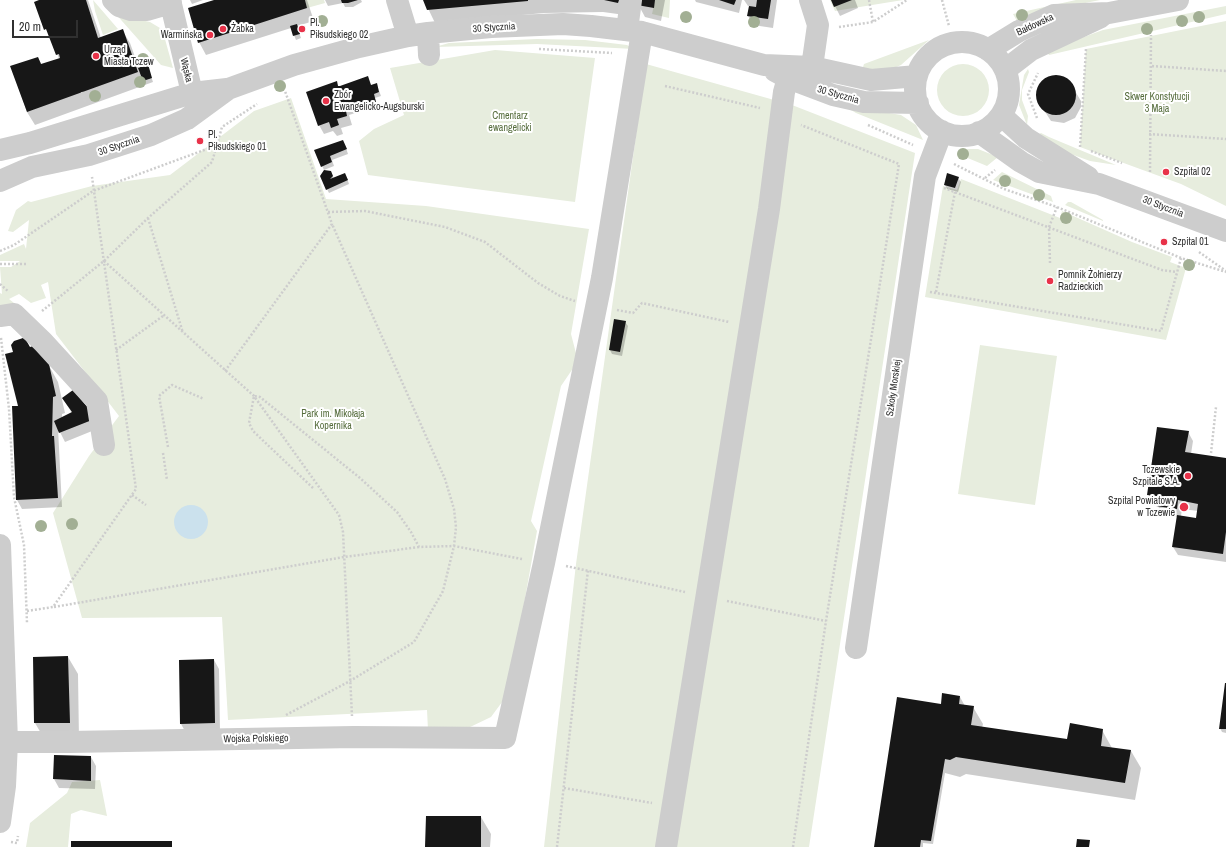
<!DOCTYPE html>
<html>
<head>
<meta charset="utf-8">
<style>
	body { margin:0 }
	#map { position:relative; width:1226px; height:847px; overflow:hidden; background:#fff; font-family:"Archivo Narrow",sans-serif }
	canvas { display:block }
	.scale { position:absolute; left:12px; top:20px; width:66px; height:18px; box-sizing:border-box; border:2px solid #303030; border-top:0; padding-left:5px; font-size:12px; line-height:14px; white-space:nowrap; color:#303030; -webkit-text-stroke:3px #fff; paint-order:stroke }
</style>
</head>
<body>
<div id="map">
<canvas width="1226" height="847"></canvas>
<div class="scale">20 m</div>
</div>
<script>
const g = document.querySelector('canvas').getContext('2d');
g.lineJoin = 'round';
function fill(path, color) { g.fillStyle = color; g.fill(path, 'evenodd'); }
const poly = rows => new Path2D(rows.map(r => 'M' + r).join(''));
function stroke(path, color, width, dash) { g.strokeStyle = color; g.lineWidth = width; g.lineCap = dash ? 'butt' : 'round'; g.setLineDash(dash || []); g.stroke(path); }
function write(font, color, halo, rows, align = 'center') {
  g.font = font + ' "Archivo Narrow",sans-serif'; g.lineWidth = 4; g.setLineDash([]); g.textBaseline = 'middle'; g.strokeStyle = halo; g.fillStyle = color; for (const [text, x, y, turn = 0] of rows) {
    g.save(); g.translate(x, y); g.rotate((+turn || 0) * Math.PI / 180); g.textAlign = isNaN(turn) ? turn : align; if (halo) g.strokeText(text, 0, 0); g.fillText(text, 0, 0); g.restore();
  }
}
const green = poly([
	[93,0,118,29,103,35,95,11],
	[305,0,324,0,325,3,307,8],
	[655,0,670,0,669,18,652,14],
	[830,0,903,0,835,11],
	[1076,0,1100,0,1046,11,1018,23,1013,14],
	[1226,6,1226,14,1049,55,1047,52,1059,46,1103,30],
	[114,12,122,16,150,22,160,28,163,32,173,68,161,65],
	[1226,21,1226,206,1181,184,1080,147,1086,49],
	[537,39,585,40,627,45,634,49,537,44,435,47,449,43],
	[929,40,901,65,894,68,862,70,864,64],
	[495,50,595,58,575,202,368,175,359,141,374,129,404,115,390,68],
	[646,64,792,105,915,153,809,847,544,847,576,564],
	'937 90a26 26 0 1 1 52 0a26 26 0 1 1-52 0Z',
	[1028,69,1029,72,1022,90,1022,100,1028,116,1027,125,1019,105,1024,75],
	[291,98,326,199,426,206,589,229,571,334,578,361,561,386,531,521,537,531,508,694,491,717,468,728,428,730,427,710,228,720,222,617,82,618,53,513,89,456,119,416,56,334,48,282,41,285,46,298,31,303,19,294,9,299,19,307,0,307,0,293,2,294,0,267,11,267,20,261,0,261,0,255,24,244,26,249,29,220,13,232,8,231,16,210,28,201,31,202,92,186,170,175,254,111],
	[852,107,901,115,916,125,923,140,856,113,851,110],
	[1041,133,1049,137,1116,165,1090,161,1057,149,1037,135],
	[968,149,978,149,998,157,987,166,958,154],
	[1002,172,1051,196,1053,202,993,180],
	[961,179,1060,218,1062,211,1132,242,1172,257,1170,262,1186,268,1166,340,925,297,943,186,957,190],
	[1068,202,1071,202,1103,220,1103,221,1065,205],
	[980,345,1057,356,1035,505,958,494],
	[100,780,107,816,81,810,71,814,68,847,26,847,30,823,67,793,72,782]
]);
const water = poly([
	'174 522a17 17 0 1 1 34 0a17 17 0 1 1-34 0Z'
]);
const shadow = poly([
	[40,0,88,0,101,38,122,30,130,43,139,68,149,70,153,82,35,125,27,112,11,67,38,58,42,65,59,59],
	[190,0,203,0,192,4],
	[217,0,307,0,314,21,297,26,301,38,296,40,291,28,206,55,199,42],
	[325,0,361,0,362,2,353,7,345,7,343,3,328,6],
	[424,0,628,0,625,15,603,12,544,13,435,23],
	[638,0,665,0,661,21,645,17,638,4],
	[695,0,742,0,739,13,696,2],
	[744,0,777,0,773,28,753,25,748,16,750,6,748,6],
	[832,0,855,0,858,8,840,16],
	[1052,76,1064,77,1069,81,1081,101,1081,107,1075,118,1064,123,1051,121,1038,101,1037,95,1041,83],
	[336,82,339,87,377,85,381,96,375,98,377,106,349,115,352,125,341,128,343,134,337,136,333,131,324,134,319,125],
	[345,145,348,154,332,160,334,166,324,170,315,150],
	[331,172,334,179,347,178,349,184,329,193,327,189],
	[958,178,961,182,958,192,947,189,945,185],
	[625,322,628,326,622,356,612,354,610,350],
	[30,348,48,364,58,382,65,413,62,414,62,418,72,413,63,399,72,392,97,429,65,442,58,428,62,507,22,509,17,500,14,439],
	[1188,432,1193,441,1191,454,1226,459,1226,562,1178,555,1173,547,1178,517,1162,514,1157,504,1153,503,1148,494],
	[1182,509,1198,511,1197,519,1181,516],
	[68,657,78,674,79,740,45,740,35,723],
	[214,660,219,669,220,732,186,733,181,724],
	[1226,683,1226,733,1222,732,1220,728],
	[960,697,965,706,973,707,983,724,982,728,1067,740,1102,730,1112,748,1131,751,1141,768,1135,800,966,774,960,777,945,773,933,844,923,843,923,847,875,847,942,705],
	[55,756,91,757,96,766,95,789,59,788,54,779],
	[481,817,491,834,490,847,426,847]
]);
const building = poly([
	[39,0,86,0,98,38,123,29,138,72,27,112,10,66,38,57,41,64,60,58,59,54,56,55,46,29,44,30,34,2],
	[214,0,305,0,307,8,198,43,188,8],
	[341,0,358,0,348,3,342,3],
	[423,0,528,0,528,1,427,10],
	[604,0,619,0,618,3],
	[637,0,655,0,654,8,637,5],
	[719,0,736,0,734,5],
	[757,0,771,0,768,19,747,16,749,6,756,7],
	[831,0,852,0,834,7],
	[297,24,300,34,293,36,290,26],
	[148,64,152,78,143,81,138,68],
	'1036 95a20 20 0 1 1 40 0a20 20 0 1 1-40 0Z',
	[368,76,371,85,377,83,379,92,374,94,376,102,346,111,347,116,337,119,339,125,331,128,329,122,318,126,306,92,337,81,338,86,340,86],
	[343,140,347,149,330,156,332,162,321,167,314,150],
	[324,170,331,171,333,176,330,179,345,173,348,180,326,190,320,176],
	[947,173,959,177,955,188,944,185],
	[614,319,626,321,620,352,609,350],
	[23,338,26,340,30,347,33,346,49,364,56,396,53,397,52,436,54,436,58,498,16,500,12,406,18,406,5,354,13,352,11,345,14,341],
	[73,390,95,416,92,420,59,433,54,421,72,412,62,398],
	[1157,427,1189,431,1185,452,1226,458,1226,532,1223,554,1172,547,1177,515,1196,518,1198,504,1178,500,1177,509,1156,506,1157,496,1147,495],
	[68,656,70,723,34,723,33,657],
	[214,659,215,723,180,724,179,660],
	[1225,683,1226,683,1226,729,1219,729],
	[942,693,960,696,959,704,974,706,971,725,1067,739,1070,723,1103,729,1101,746,1131,750,1125,783,956,757,950,760,945,759,931,841,921,840,920,847,874,847,897,697,941,704],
	[54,755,91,756,91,781,53,779],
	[426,816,481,816,481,847,425,847],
	[1077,839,1090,840,1089,847,1076,847],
	[71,841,172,841,172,847,71,847]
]);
const path = poly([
	[869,0,873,22],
	[942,0,949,26],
	[839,27,873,22,907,0],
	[539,49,612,53],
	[1152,66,1226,71],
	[665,86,760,108],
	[82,92,85,103],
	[1037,118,1028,94,1038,73],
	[868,125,913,145],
	[1149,134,1226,139],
	[1080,147,1086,49],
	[1091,151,1122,163],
	[954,164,1004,189,1057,207,1181,258,1226,272],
	[1150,172,1151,35],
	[985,178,995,170],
	[944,188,1162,270,1177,272],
	[328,212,365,211,445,227,485,242,538,283,560,296,575,301],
	[148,218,183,333],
	[0,251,14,245,93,191,215,146],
	[1199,252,1226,271],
	[104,261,254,396,339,515,343,532,352,716],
	[1050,263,1049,227,1057,207],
	[0,264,26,264],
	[0,284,9,292],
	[930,292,1161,331,1181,258],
	[936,292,955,192],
	[617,310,633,313,642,303,729,322],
	[42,311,104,261,148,218,212,162,222,127,257,104],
	[1,338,9,409,14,497,24,545,27,623],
	[116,350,163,316],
	[225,371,332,224,285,91],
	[168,447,159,396,172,385,204,399],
	[163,453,167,480],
	[1211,453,1216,407],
	[313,488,253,431,249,423,254,396,260,397,360,478,397,512,411,532,419,547,454,546,522,559],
	[132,495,146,505],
	[566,566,685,592],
	[727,601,826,621],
	[54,607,344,557,419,547],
	[27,611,53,607,136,489,92,177],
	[286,715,350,681,414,642,443,591,454,546,456,527,454,509,445,479,332,224],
	[564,788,652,803],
	[11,842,17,843,18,836],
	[557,847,588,570],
	[793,847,826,621,899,164,801,125]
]);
const minor = poly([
	[113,0,119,6,131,10,147,10,171,3],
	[170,0,192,93],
	[397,0,408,36],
	[810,0,818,25,812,67],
	[627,30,631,0],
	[428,33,429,55],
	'915 89a47 47 0 1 1 94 0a47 47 0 1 1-94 0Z',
	[988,50,1019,31,1054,15,1109,13,1178,0],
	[1005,70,1031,50,1101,17],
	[775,71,788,78,833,95,864,102,918,103],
	[1001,115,1026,138,1088,177],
	[979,132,1021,162,1039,172,1099,184,1226,231],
	[0,150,30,143,192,93,227,89],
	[0,181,32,167,89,155,151,135,187,119,228,89,294,65,359,47,408,36,428,33,491,27,563,24,591,26,642,32,764,65,812,67,871,80,917,76],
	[0,316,14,314,43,342,97,401,104,445],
	[0,545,7,742,5,786,0,822],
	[856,648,925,176,942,131],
	[7,742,69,742,354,737,505,738,544,563,602,278,642,32],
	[666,847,769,209,784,92,788,78]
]);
const trees = [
	[1022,15],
	[686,17],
	[1199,17],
	[322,21],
	[1182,21],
	[754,22],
	[1147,29],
	[143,59],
	[140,82],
	[280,86],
	[95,96],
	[963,154],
	[1005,181],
	[1039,195],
	[1066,218],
	[1189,265],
	[72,524],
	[41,526]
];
const markers = [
	[223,29,4,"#e83249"],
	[302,29,4,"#e83249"],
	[210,35,4,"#e83249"],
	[96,56,4,"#e83249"],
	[326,101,4,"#e83249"],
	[200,141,4,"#e83249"],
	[1166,172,4,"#e83249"],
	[1164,242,4,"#e83249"],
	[1050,281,4,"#e83249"],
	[1188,476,4,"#e83249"],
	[1184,507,5,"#e83249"]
];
const poiNames = [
	["Pl.",310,23],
	["Piłsudskiego 02",310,35],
	["Żabka",231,29],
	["Warmińska",202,35,"right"],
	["Urząd",104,50],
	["Miasta Tczew",104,62],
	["Zbór",334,95],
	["Ewangelicko-Augsburski",334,107],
	["Pl.",208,135],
	["Piłsudskiego 01",208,147],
	["Szpital 02",1174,172],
	["Szpital 01",1172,242],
	["Pomnik Żołnierzy",1058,275],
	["Radzieckich",1058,287],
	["Tczewskie",1180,470,"right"],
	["Szpitale S.A.",1180,482,"right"],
	["Szpital Powiatowy",1175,501,"right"],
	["w Tczewie",1175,513,"right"]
];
const streetNames = [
	["Bałdowska",1035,25,-25],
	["30 Stycznia",494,28,-4],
	["Wąska",186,70,76],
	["30 Stycznia",838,95,16],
	["30 Stycznia",119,146,-19],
	["30 Stycznia",1163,207,21],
	["Szkoły Morskiej",894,388,-82],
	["Wojska Polskiego",256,739,-1]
];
const parkNames = [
	["Skwer Konstytucji",1157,97],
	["3 Maja",1157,109],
	["Cmentarz",510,116],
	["ewangelicki",510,128],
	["Park im. Mikołaja",333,414],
	["Kopernika",333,426]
];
fill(green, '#e7edde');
fill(water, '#cbe1ed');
fill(shadow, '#0003');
fill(building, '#171717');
stroke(path, '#cdcdcd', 2.5, [2, 2]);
stroke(minor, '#cdcdcd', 22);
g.fillStyle = '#a2af94';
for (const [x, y] of trees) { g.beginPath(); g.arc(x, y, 6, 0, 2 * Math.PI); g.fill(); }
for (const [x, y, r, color] of markers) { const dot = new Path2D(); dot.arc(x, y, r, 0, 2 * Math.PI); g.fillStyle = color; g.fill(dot); stroke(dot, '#fff', 1.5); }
write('10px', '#303030', '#fff', poiNames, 'left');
write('10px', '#303030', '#fff', streetNames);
write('10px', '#566d3d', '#fff', parkNames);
</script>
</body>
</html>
